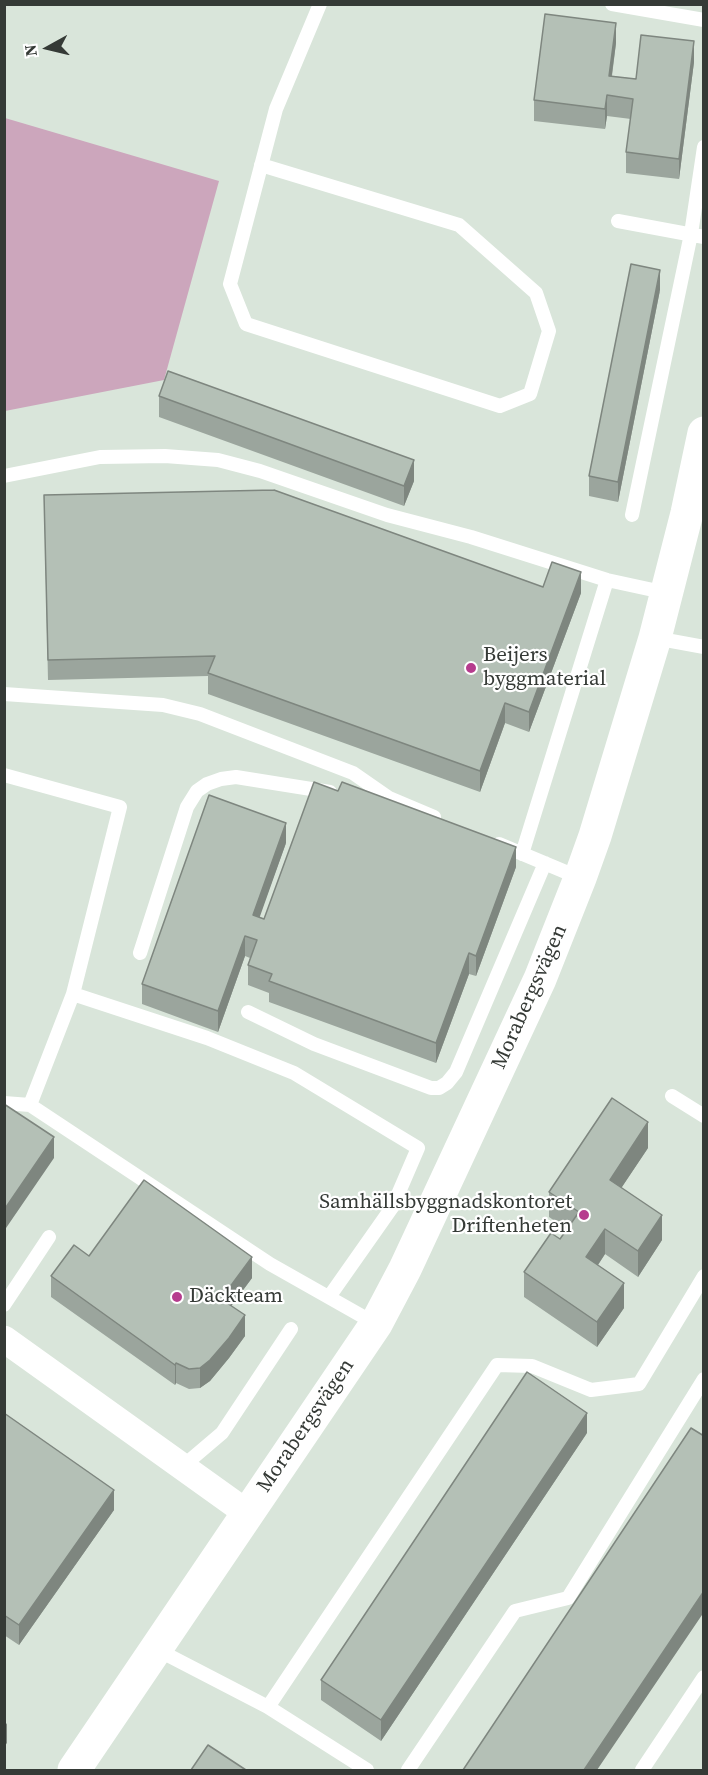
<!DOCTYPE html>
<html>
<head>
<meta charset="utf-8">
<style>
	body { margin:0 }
	#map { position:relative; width:708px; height:1775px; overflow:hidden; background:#d9e5da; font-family:"Source Serif 4",serif }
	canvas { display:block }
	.frame { position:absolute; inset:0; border:6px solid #353a36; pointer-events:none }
	.north { position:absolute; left:18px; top:18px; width:60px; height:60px; -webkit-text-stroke:4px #fff; paint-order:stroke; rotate:262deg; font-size:16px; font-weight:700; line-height:24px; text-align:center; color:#353a36 }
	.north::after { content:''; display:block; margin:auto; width:21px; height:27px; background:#353a36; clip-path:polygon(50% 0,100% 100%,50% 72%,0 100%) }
</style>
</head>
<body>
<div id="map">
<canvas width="708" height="1775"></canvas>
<div class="frame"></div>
<div class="north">N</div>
</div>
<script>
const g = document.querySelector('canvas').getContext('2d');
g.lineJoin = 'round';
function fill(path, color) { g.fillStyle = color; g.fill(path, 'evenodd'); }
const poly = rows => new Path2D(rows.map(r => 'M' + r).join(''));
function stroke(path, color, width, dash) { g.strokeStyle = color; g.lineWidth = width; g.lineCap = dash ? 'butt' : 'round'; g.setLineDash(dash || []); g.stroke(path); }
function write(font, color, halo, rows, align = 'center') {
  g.font = font + ' "Source Serif 4",serif'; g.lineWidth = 4.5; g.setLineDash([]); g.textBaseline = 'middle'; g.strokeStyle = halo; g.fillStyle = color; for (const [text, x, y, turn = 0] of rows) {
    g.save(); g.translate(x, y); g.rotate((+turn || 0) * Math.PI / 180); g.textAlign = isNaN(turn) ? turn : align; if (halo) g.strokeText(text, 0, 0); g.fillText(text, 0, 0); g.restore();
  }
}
const forest = poly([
	[5,118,219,181,164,380,5,411]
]);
const lane = poly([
	[612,4,704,20],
	[261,165,459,225,536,293,549,331,530,394,500,406,246,324,230,284,276,109,320,4],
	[618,221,704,237],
	[4,476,100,457,165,456,218,460,260,471,387,515,471,537,607,580,667,593],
	[632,515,691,234,704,147],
	[655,638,704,647],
	[4,694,163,705,200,714,353,773,389,798,434,817],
	[4,775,120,807,73,994,30,1105],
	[499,844,580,878],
	[522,854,607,580],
	[140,953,187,807,197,791,207,784,221,779,236,777,330,792],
	[73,994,207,1038,294,1073,418,1148,393,1206,329,1297],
	[248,1012,314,1044,431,1088,439,1088,447,1083,456,1072,545,863],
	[672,1096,704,1116],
	[4,1103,30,1105,270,1264,376,1324],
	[4,1305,49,1237],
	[182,1467,222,1433,291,1329],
	[156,1649,268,1707,367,1770],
	[268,1707,497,1365,532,1366,591,1390,639,1384,704,1276],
	[408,1770,515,1611,568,1598,704,1379],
	[642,1770,704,1677]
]);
const street = poly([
	[4,1339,247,1513]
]);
const secondary = poly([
	[74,1770,376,1324,405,1269,540,979,580,878,595,836,655,638,687,513,704,433]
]);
const wall = poly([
	[616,43,612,76,636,79,694,62,679,179,626,173,626,152,631,119,607,116,605,129,534,121,534,100],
	[660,290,618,502,589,496,589,476],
	[159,396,414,481,404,506,159,417],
	[44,495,543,587,581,593,529,732,505,723,480,792,208,694,208,676,48,680],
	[286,843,259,917,264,919,516,867,476,976,469,974,436,1063,269,1002,269,993,248,985,248,965,250,958,245,956,218,1032,142,1004,142,984],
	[648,1148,621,1188,662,1240,638,1277,605,1254,598,1265,624,1308,597,1347,524,1297,524,1272,560,1239,567,1229,549,1217,549,1192],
	[89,1256,252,1278,231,1306,245,1336,229,1358,210,1381,200,1388,189,1389,176,1383,175,1385,51,1297,51,1276],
	[4,1413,114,1510,19,1645,4,1635],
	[587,1433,381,1741,321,1700,321,1680]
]);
const shadedWall = poly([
	[616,23,616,43,609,96,609,76],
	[694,41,694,62,679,179,679,159],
	[607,95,607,116,605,129,605,109],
	[660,270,660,290,618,502,618,482],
	[414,460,414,481,404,506,404,486],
	[581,572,581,593,529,732,529,712],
	[505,703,505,723,480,792,480,771],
	[286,823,286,843,253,936,253,915],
	[516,847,516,867,476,976,476,956],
	[245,936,245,956,218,1032,218,1011],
	[469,953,469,974,436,1063,436,1043],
	[648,1122,648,1148,610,1205,610,1180],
	[54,1137,54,1158,4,1231,4,1210],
	[662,1215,662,1240,638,1277,638,1251],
	[605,1229,605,1254,586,1283,586,1257],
	[252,1257,252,1278,221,1320,221,1299],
	[624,1283,624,1308,597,1347,597,1322],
	[245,1315,245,1336,229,1358,210,1381,200,1388,200,1368],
	[176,1363,176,1383,175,1385,175,1365],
	[587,1413,587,1433,381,1741,381,1720],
	[114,1490,114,1510,19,1645,19,1625],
	[704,1591,704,1612,597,1770,584,1770],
	[7,1723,7,1743,4,1747,4,1727]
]);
const building = poly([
	[545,14,616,23,609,76,636,79,641,35,694,41,679,159,626,152,633,99,607,95,605,109,534,100,545,14],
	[631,264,660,270,618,482,589,476,631,264],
	[168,371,414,460,404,486,159,396,168,371],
	[274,490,543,587,552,562,581,572,529,712,505,703,480,771,208,673,215,656,48,660,44,495,274,490],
	[314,782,338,791,342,782,516,847,476,956,469,953,436,1043,269,981,272,974,248,965,257,940,245,936,218,1011,142,984,209,795,286,823,253,915,264,919,314,782],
	[612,1098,648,1122,610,1180,662,1215,638,1251,605,1229,586,1257,624,1283,597,1322,524,1272,551,1233,560,1239,579,1212,549,1192,612,1098],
	[4,1104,54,1137,4,1210,4,1104],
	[144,1180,252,1257,221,1299,245,1315,229,1338,210,1360,200,1368,189,1369,176,1363,175,1365,51,1276,74,1245,89,1256,144,1180],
	[527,1372,587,1413,381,1720,321,1680,527,1372],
	[4,1413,114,1490,19,1625,4,1615,4,1413],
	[691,1428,704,1436,704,1591,584,1770,463,1770,691,1428],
	[208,1745,246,1770,191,1770,208,1745]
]);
const markers = [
	[471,668,6,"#b63c8e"],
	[584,1215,6,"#b63c8e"],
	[177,1297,6,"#b63c8e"]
];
const poiNames = [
	["Beijers",483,656],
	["byggmaterial",483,680],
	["Samhällsbyggnadskontoret",572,1203,"right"],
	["Driftenheten",572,1227,"right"],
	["Däckteam",189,1297]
];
const streetNames = [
	["Morabergsvägen",530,997,-66],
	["Morabergsvägen",306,1426,-56]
];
fill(forest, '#cca6bc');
stroke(lane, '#fff', 14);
stroke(street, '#fff', 27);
stroke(secondary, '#fff', 33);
fill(wall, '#9ba59d');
fill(shadedWall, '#7e867f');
fill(building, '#b4c0b6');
stroke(building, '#7e867f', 1.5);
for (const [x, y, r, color] of markers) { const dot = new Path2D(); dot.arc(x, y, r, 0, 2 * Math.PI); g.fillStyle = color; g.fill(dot); stroke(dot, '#fff', 2); }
write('21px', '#353a36', '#fff', poiNames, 'left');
write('21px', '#353a36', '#fff', streetNames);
</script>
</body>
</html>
